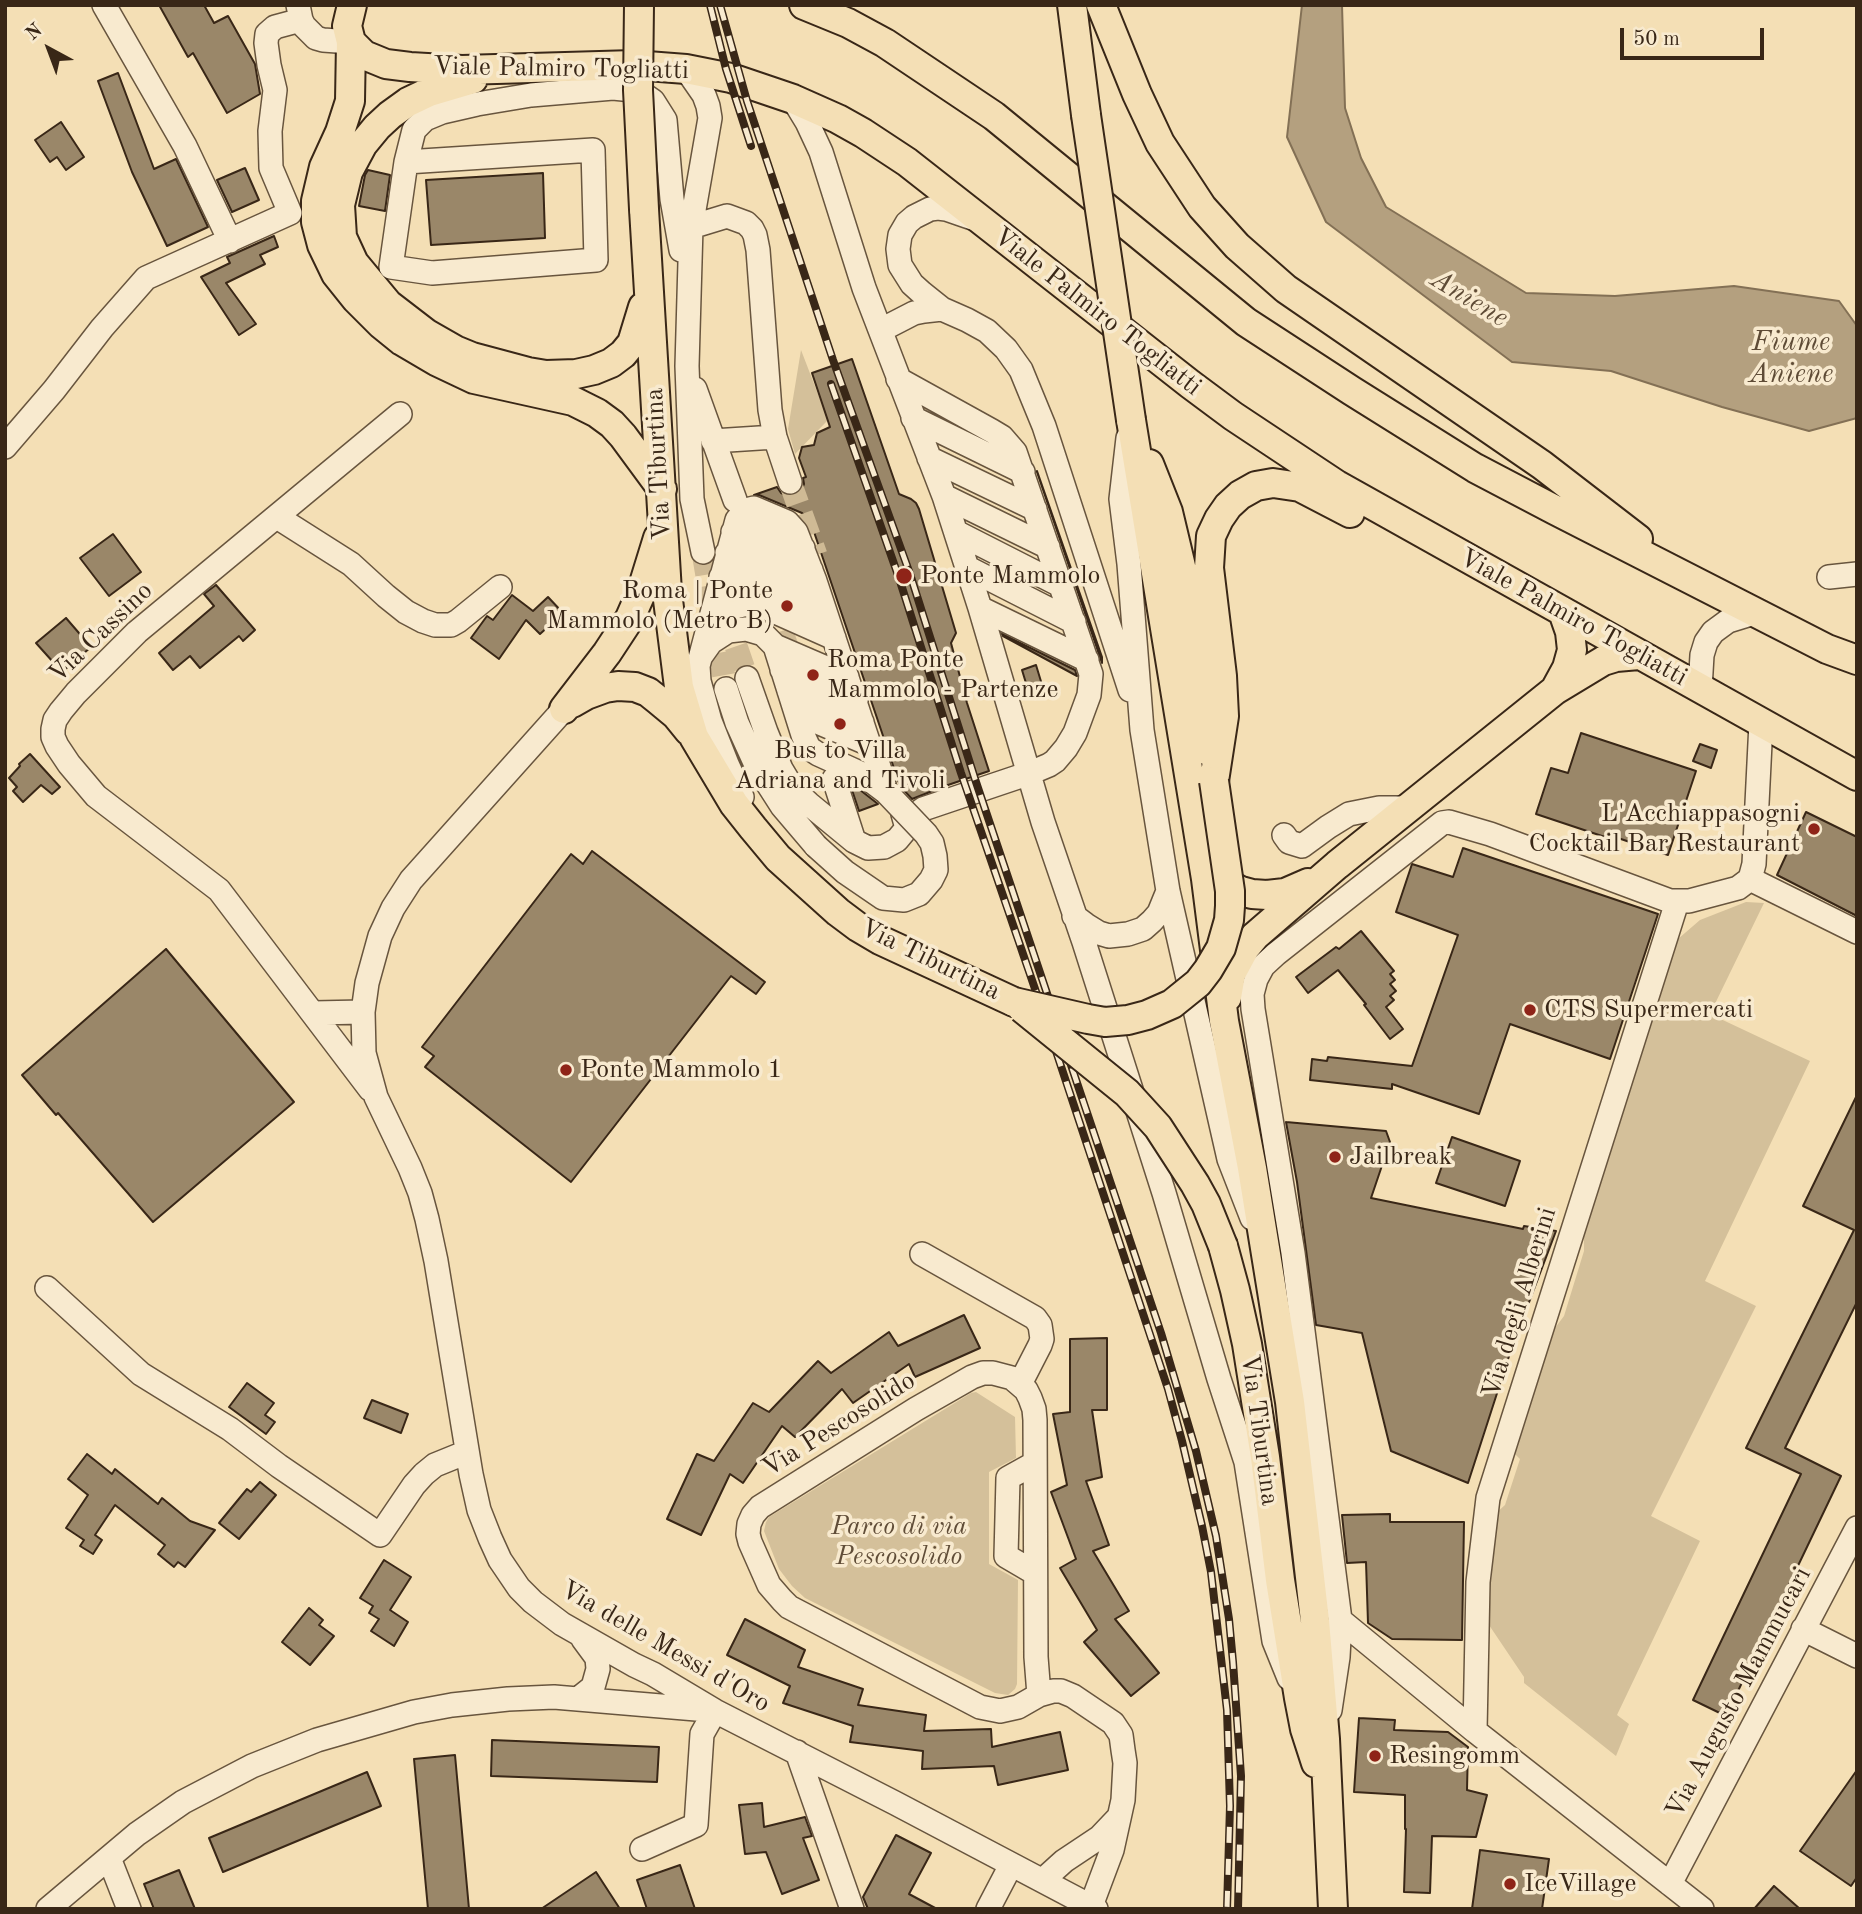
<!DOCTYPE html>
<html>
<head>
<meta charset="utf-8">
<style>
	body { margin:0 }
	#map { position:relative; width:1862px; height:1914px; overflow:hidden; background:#f4dfb5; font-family:"Old Standard TT",serif }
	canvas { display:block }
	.frame { position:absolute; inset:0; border:7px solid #392717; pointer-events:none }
	.north { position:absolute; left:14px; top:14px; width:70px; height:70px; -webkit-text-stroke:5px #f8eacf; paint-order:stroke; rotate:319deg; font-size:19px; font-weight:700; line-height:28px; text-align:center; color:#392717 }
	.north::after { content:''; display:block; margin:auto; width:24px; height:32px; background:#392717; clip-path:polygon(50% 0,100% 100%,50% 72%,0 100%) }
	.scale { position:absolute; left:1620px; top:28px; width:144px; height:32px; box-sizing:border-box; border:4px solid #392717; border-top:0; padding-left:9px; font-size:21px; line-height:24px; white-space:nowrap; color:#392717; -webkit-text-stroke:5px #f8eacf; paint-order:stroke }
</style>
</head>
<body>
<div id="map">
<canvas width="1862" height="1914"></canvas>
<div class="frame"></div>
<div class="north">N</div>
<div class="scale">50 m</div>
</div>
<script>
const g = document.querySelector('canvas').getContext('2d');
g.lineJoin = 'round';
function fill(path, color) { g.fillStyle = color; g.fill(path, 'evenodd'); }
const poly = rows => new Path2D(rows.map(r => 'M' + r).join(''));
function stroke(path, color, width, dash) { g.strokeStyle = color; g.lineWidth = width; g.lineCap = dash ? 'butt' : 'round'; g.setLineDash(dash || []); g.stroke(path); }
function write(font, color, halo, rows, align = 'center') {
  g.font = font + ' "Old Standard TT",serif'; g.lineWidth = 7; g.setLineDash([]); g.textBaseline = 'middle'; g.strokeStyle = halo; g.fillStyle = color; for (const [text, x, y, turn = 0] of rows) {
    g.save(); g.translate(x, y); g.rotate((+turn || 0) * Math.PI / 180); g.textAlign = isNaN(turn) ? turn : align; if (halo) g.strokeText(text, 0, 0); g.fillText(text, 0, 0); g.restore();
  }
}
const green = poly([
	[801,350,828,420,795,454,788,429],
	[1746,902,1764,903,1710,1014,1810,1061,1705,1281,1756,1306,1651,1516,1700,1541,1617,1715,1629,1724,1616,1756,1524,1683,1524,1677,1489,1625,1494,1515,1505,1505,1520,1459,1511,1450,1552,1332,1564,1316,1584,1251,1584,1229,1678,939,1700,920],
	[976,1392,1015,1417,1016,1458,989,1472,989,1564,1018,1580,1017,1684,1015,1689,1008,1695,995,1693,805,1598,792,1586,779,1569,764,1531,766,1522,769,1517,971,1393]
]);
const water = poly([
	[1302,5,1342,5,1345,108,1361,158,1386,207,1526,293,1615,296,1734,286,1839,301,1857,326,1857,418,1809,431,1722,407,1611,371,1512,362,1326,222,1287,137,1302,5]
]);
const building = poly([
	[159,5,204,5,214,23,228,16,255,64,260,94,227,113,193,53,188,57,159,5],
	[118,73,154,169,176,159,208,227,167,246,132,172,98,81,118,73],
	[61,122,84,157,66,170,57,157,50,162,35,140,61,122],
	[245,168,259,200,232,212,217,180,245,168],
	[368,170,390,175,385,211,359,206,365,175,368,170],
	[543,173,545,238,431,245,426,180,543,173],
	[274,236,278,247,260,255,265,264,226,283,256,324,239,335,201,277,230,263,227,257,274,236],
	[852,359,899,494,911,499,916,503,919,509,956,633,951,643,967,703,989,771,948,785,912,799,900,786,811,523,802,513,759,495,754,495,777,487,781,493,788,496,795,495,801,491,804,484,803,478,806,477,799,458,802,447,814,445,817,433,830,427,812,373,852,359],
	[1037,471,1102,657,1102,663,1037,472,1037,471],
	[113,534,141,572,109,596,80,558,113,534],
	[216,585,255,630,243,641,239,636,200,668,190,656,173,670,159,653,214,606,204,594,216,585],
	[512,595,533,611,548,597,563,613,540,634,526,620,499,659,471,638,487,616,493,620,512,595],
	[66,618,91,647,62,672,36,643,66,618],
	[1002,634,1075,670,1077,676,1003,636,1002,634],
	[1036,665,1043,688,1029,693,1022,670,1036,665],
	[1581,733,1696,771,1668,855,1615,837,1614,840,1536,814,1551,768,1568,773,1581,733],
	[1700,744,1717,750,1711,768,1693,761,1700,744],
	[30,754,60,787,52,794,41,785,23,802,13,791,17,787,9,778,20,766,19,764,30,754],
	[850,784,855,786,878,804,859,811,850,784],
	[1806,812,1857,837,1857,916,1777,875,1806,812],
	[1463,848,1658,914,1610,1059,1510,1024,1479,1114,1392,1084,1392,1089,1310,1080,1312,1059,1327,1061,1328,1057,1412,1066,1458,935,1396,912,1412,864,1453,877,1463,848],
	[592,851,765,982,756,994,731,976,571,1182,425,1067,434,1056,422,1047,571,854,583,864,592,851],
	[1361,931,1394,971,1390,974,1395,980,1390,984,1396,991,1390,996,1394,1000,1386,1007,1403,1029,1390,1039,1364,1005,1366,1004,1338,970,1308,993,1296,977,1336,947,1339,949,1361,931],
	[166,949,294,1102,153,1222,58,1113,56,1115,22,1075,166,949],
	[1857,1095,1857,1302,1785,1448,1841,1476,1726,1716,1693,1700,1801,1474,1746,1448,1854,1230,1803,1206,1857,1095],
	[1286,1122,1386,1131,1390,1142,1371,1198,1523,1229,1524,1226,1556,1231,1511,1350,1468,1483,1391,1451,1362,1333,1316,1325,1297,1182,1286,1122],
	[1452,1137,1520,1161,1505,1206,1436,1183,1452,1137],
	[964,1315,980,1348,915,1377,909,1364,853,1403,842,1389,795,1437,782,1426,743,1483,730,1474,701,1535,667,1519,697,1454,714,1461,753,1403,769,1412,818,1361,831,1373,889,1332,898,1346,964,1315],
	[1107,1338,1107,1410,1092,1410,1102,1477,1086,1481,1109,1545,1093,1551,1129,1611,1115,1619,1159,1673,1131,1696,1084,1642,1097,1630,1060,1568,1076,1559,1051,1492,1067,1485,1053,1414,1070,1412,1070,1339,1107,1338],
	[247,1383,274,1403,265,1415,275,1422,266,1434,229,1407,247,1383],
	[372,1400,408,1414,401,1433,364,1418,372,1400],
	[87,1454,112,1474,115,1469,158,1504,162,1498,190,1521,215,1530,185,1567,178,1562,174,1567,158,1554,165,1545,115,1505,95,1535,102,1540,93,1554,80,1546,84,1540,66,1528,88,1495,68,1479,87,1454],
	[260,1482,276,1495,239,1539,219,1523,247,1489,251,1492,260,1482],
	[1390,1514,1390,1522,1464,1522,1462,1640,1392,1639,1368,1623,1366,1562,1347,1563,1342,1515,1390,1514],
	[384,1560,411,1577,390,1610,408,1622,394,1646,371,1631,379,1619,369,1613,373,1606,360,1598,384,1560],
	[309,1608,323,1620,319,1625,334,1636,310,1665,282,1642,309,1608],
	[745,1619,805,1650,798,1667,863,1689,858,1705,926,1715,924,1731,991,1729,992,1747,1060,1732,1068,1770,998,1785,994,1766,922,1769,923,1751,850,1742,853,1726,783,1703,790,1686,727,1655,745,1619],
	[1359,1718,1395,1720,1394,1730,1448,1732,1468,1747,1467,1790,1487,1795,1476,1837,1432,1836,1430,1893,1404,1892,1406,1829,1405,1829,1405,1795,1354,1792,1359,1718],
	[492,1740,659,1747,657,1782,491,1776,492,1740],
	[455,1755,469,1909,428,1909,414,1759,455,1755],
	[1857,1770,1857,1877,1851,1886,1800,1851,1857,1770],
	[367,1772,381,1806,223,1872,209,1838,367,1772],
	[762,1803,764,1827,805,1817,812,1836,803,1838,819,1880,782,1894,766,1852,745,1854,739,1805,762,1803],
	[896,1835,931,1853,909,1894,937,1909,868,1909,863,1897,896,1835],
	[1480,1850,1549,1859,1542,1909,1472,1909,1480,1850],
	[680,1865,695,1909,647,1909,637,1880,680,1865],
	[179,1870,195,1909,154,1909,144,1884,179,1870],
	[596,1872,620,1909,541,1909,596,1872],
	[1774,1886,1800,1909,1754,1909,1774,1886]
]);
const minorTunnel = poly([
	[790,482,816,555],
	[703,552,726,689],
	[770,599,794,666],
	[725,614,747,678]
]);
const minor = poly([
	[104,5,185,146,230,241],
	[298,5,301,20,304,26,316,38,323,40,351,42],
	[686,69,704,95,708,106,710,118,691,227,687,366,692,499,703,552],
	[793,99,807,122,821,152,864,288,944,496,980,608,1043,822,1084,942,1164,1193,1219,1379,1246,1462,1274,1641,1289,1678],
	[593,150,596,260,432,273,391,267,406,162,593,150],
	[406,162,414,130,425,119,442,112,477,104,531,95,613,88,633,90,640,92,653,101,665,120,672,199,681,250],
	[972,218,946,209,938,208,930,209,914,217,907,223,900,235,898,249,900,265,912,284,922,293,942,309,967,320,987,331,1006,349,1021,370,1044,426,1130,690],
	[691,227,727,216,746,223,752,229,755,235,758,250,770,410,775,437,790,482],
	[881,330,914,313,924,311,942,309],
	[898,379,992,431,1002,437,1015,452,1091,674,1089,695,1075,733,1066,748,1055,761,1049,765,1030,773,923,809,916,814,907,828],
	[695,389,735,500],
	[913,418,1023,472],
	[1128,438,1121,499,1129,564,1142,730,1168,891,1229,1159,1252,1218],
	[713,441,775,437],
	[5,447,54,390,102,328,146,278,290,213,271,168,270,131,275,90,269,65,266,43,267,34,275,27,301,20],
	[929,458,1035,509],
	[944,496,1048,547],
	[277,517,351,564,386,596,406,612,423,621,435,625,451,625,458,621,500,587],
	[733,532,739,526,750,523,803,548],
	[956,532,1062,586],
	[727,553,735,546,748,542,811,570],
	[968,568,1074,622],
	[721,577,731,567,738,563,748,561,818,593],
	[1829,577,1857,574],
	[717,595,726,585,734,582,743,580,754,581,825,615],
	[980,608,1087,660],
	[709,626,720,612,726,609,743,605,755,604,762,606,834,638],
	[775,646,847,677],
	[701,656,711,642,728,631,746,629,763,634,775,646,803,735,809,748,818,754,862,774,886,792],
	[782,670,856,701],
	[747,678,766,732,781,769,793,789,809,804,854,841,868,848,884,847,897,840,907,828,903,814],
	[726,689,737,723,757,767,782,806,816,846],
	[1700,689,1702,655,1706,642,1713,632,1728,621,1754,613],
	[789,691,862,722],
	[564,709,411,880,393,908,380,936,367,983,363,1012,364,1053,376,1097,410,1168,420,1193,427,1219,436,1261,471,1474,479,1510,490,1538,500,1560,519,1588,533,1602,562,1624,634,1665,653,1674,715,1711,895,1803,1096,1909],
	[796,713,869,744],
	[834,779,854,841],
	[742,797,727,764,710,721,699,681,698,666,737,520,746,510,754,508,787,522,796,532,815,581,869,744,879,767,886,792],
	[1284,835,1289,842,1302,846,1328,827,1349,814,1379,808,1407,808],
	[1750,879,1857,932],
	[1074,916,1086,925,1099,933,1109,936,1128,934,1143,929,1152,921,1159,913,1168,891],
	[313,1013,363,1012],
	[370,1089,219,890,96,796,69,764,57,746,53,737,53,729,55,720,61,711,76,693,137,632,400,414],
	[922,1254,1035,1318,1040,1325,1042,1339,1040,1345,1020,1384],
	[47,1288,141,1374,230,1429,279,1466,380,1535,414,1485,424,1474,435,1465,467,1452],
	[1035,1463,1008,1478,1006,1556,1035,1573],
	[1340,1620,1475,1731,1702,1909],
	[1803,1629,1857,1656],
	[1039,1695,1036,1657,1035,1420,1034,1409,1030,1398,1026,1390,1012,1378,993,1373,983,1373,972,1377,916,1409,760,1507,753,1515,749,1524,748,1534,750,1542,769,1585,782,1600,789,1607,980,1707,1000,1711,1018,1707,1039,1695,1053,1691,1061,1691,1073,1696,1113,1723,1121,1735,1123,1750,1125,1763,1123,1800,1112,1850,1091,1906],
	[578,1699,593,1687,598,1669,597,1658,583,1639],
	[1330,1710,1338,1657,1340,1620,1293,1253,1253,1009,1252,994,1256,979,1263,966,1276,954,1442,823,1449,822,1490,834,1670,901,1689,901,1738,888,1750,879,1754,864,1761,723],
	[1475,1731,1478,1582,1488,1498,1677,902],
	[797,1752,852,1909],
	[642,1849,696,1825,702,1734,715,1711],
	[109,1858,129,1909],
	[1043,1880,1064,1861,1100,1837,1119,1817],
	[1670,1884,1857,1528],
	[48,1909,137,1834,183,1802,252,1766,317,1740,414,1712,452,1705,508,1699,554,1697,708,1710],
	[988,1909,1011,1865]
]);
const major = poly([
	[352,5,347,26,351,42,364,55,386,64,410,67,462,70,634,65,686,69,731,78,793,99,838,119,863,133,907,162,1190,384,1233,416,1337,485,1857,776],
	[804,5,848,23,885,43,994,116,1246,322,1352,391,1475,468,1555,510,1827,649,1857,660],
	[1072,5,1086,115],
	[1101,5,1137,94,1160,143,1202,207,1237,246,1286,289,1542,465,1638,539],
	[351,42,350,101,340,132,324,167,316,201,316,222,322,245,336,274,356,299,381,324,402,341,436,361,474,379,573,401,597,413,612,424,623,436,662,489],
	[473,79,429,92,408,102,390,115,377,127,363,144,348,172,340,205,342,237,354,263,388,304,427,334,455,350,472,357,528,372,546,375,576,374,594,370,611,363,623,354,632,343,643,307],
	[644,209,667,592,679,687,694,737,734,804,753,828,778,858,838,912,858,927,880,940,1014,1002],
	[1131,420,1206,879,1224,1021,1252,1168,1290,1402,1315,1621,1325,1739,1333,1909],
	[1149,464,1168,512,1184,579,1210,752],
	[1555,690,1567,668,1572,650,1570,632,1563,612],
	[572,703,586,695,605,688,618,686,635,687,648,692,658,700,676,715,689,731],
	[564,709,607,653,630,618,641,593,658,538],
	[1214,781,1224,716,1222,676,1209,568,1211,536,1219,519,1228,506,1240,495,1256,486,1273,483,1300,487,1350,513],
	[1215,871,1226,883,1241,891,1252,894,1267,895,1285,893,1308,883],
	[1227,997,1231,974,1245,948,1255,936,1337,865,1555,690,1603,661,1616,657,1639,655],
	[1223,1246,1235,1290,1247,1344,1265,1457,1280,1580,1299,1698,1305,1729,1316,1763]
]);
const rail = poly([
	[710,5,726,69,751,146],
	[720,5,747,101,833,360,910,574,975,779,1161,1333,1196,1451,1216,1536,1229,1619,1233,1662,1241,1776,1238,1909],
	[831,384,899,578,961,773,1045,1018,1168,1389,1182,1441,1202,1526,1211,1572,1227,1710,1230,1806,1227,1909]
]);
const minorBridge = poly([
	[816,846,845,872,883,898,904,900,919,894,931,880,936,870,935,856,932,843,926,834,886,792]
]);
const majorBridge = poly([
	[639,5,638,90,644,209],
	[1086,115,1131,420],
	[1014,1002,1088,1019,1105,1022,1128,1020,1147,1015,1172,1004,1198,983,1208,970,1221,948,1229,920,1230,906,1230,891,1214,781],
	[1022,1008,1127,1093,1158,1127,1195,1184,1206,1204,1223,1246]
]);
const markers = [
	[904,576,9,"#8f2418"],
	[787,606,7,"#8f2418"],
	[813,675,7,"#8f2418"],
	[840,724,7,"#8f2418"],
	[1814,829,7,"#8f2418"],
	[1530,1010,7,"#8f2418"],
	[566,1070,7,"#8f2418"],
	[1335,1157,7,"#8f2418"],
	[1375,1756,7,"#8f2418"],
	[1510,1884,7,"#8f2418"]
];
const streetNames = [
	["Viale Palmiro Togliatti",561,69,1],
	["Viale Palmiro Togliatti",1097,312,38],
	["Via Tiburtina",659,464,-93],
	["Viale Palmiro Togliatti",1573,618,29],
	["Via Cassino",101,633,-44],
	["Via Tiburtina",930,960,26],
	["Via degli Alberini",1520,1303,-73],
	["Via Pescosolido",839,1425,-32],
	["Via Tiburtina",1259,1430,82],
	["Via delle Messi d'Oro",665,1647,30],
	["Via Augusto Mammucari",1739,1693,-62]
];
const poiNames = [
	["Ponte Mammolo",920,576],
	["Roma | Ponte",773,591,"right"],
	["Mammolo (Metro B)",773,621,"right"],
	["Roma Ponte",827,660],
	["Mammolo - Partenze",827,690],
	["Bus to Villa",840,751,"center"],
	["Adriana and Tivoli",840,781,"center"],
	["L'Acchiappasogni",1800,814,"right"],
	["Cocktail Bar Restaurant",1800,844,"right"],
	["CTS Supermercati",1544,1010],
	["Ponte Mammolo 1",580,1070],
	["Jailbreak",1349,1157],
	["Resingomm",1389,1756],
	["IceVillage",1524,1884]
];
const parkNames = [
	["Parco di via",899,1527],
	["Pescosolido",899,1557]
];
const waterNames = [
	["Aniene",1469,299,31],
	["Fiume",1791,343],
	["Aniene",1791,375]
];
fill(green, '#d4c09a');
fill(water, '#b4a07f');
stroke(water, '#837055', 2);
fill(building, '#9a8769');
stroke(building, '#392717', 2);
stroke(minorTunnel, '#cfba95', 23, [23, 11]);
stroke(minor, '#68553e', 26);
stroke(major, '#392717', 32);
stroke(minor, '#f8eacf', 23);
stroke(major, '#f4dfb5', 28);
stroke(rail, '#392717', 8);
stroke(rail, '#f8eacf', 5, [16]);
stroke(minorBridge, '#68553e', 26, []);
stroke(majorBridge, '#392717', 32, []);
stroke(minorBridge, '#f8eacf', 23);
stroke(majorBridge, '#f4dfb5', 28);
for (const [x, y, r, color] of markers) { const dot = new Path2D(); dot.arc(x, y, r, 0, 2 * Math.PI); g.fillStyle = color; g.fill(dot); stroke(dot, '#f8eacf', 2.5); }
write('26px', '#392717', '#f8eacf', streetNames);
write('26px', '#392717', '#f8eacf', poiNames, 'left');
write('italic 26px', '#604d38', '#f8eacf', parkNames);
write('italic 28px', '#5e4b36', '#f8eacf', waterNames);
</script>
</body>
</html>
